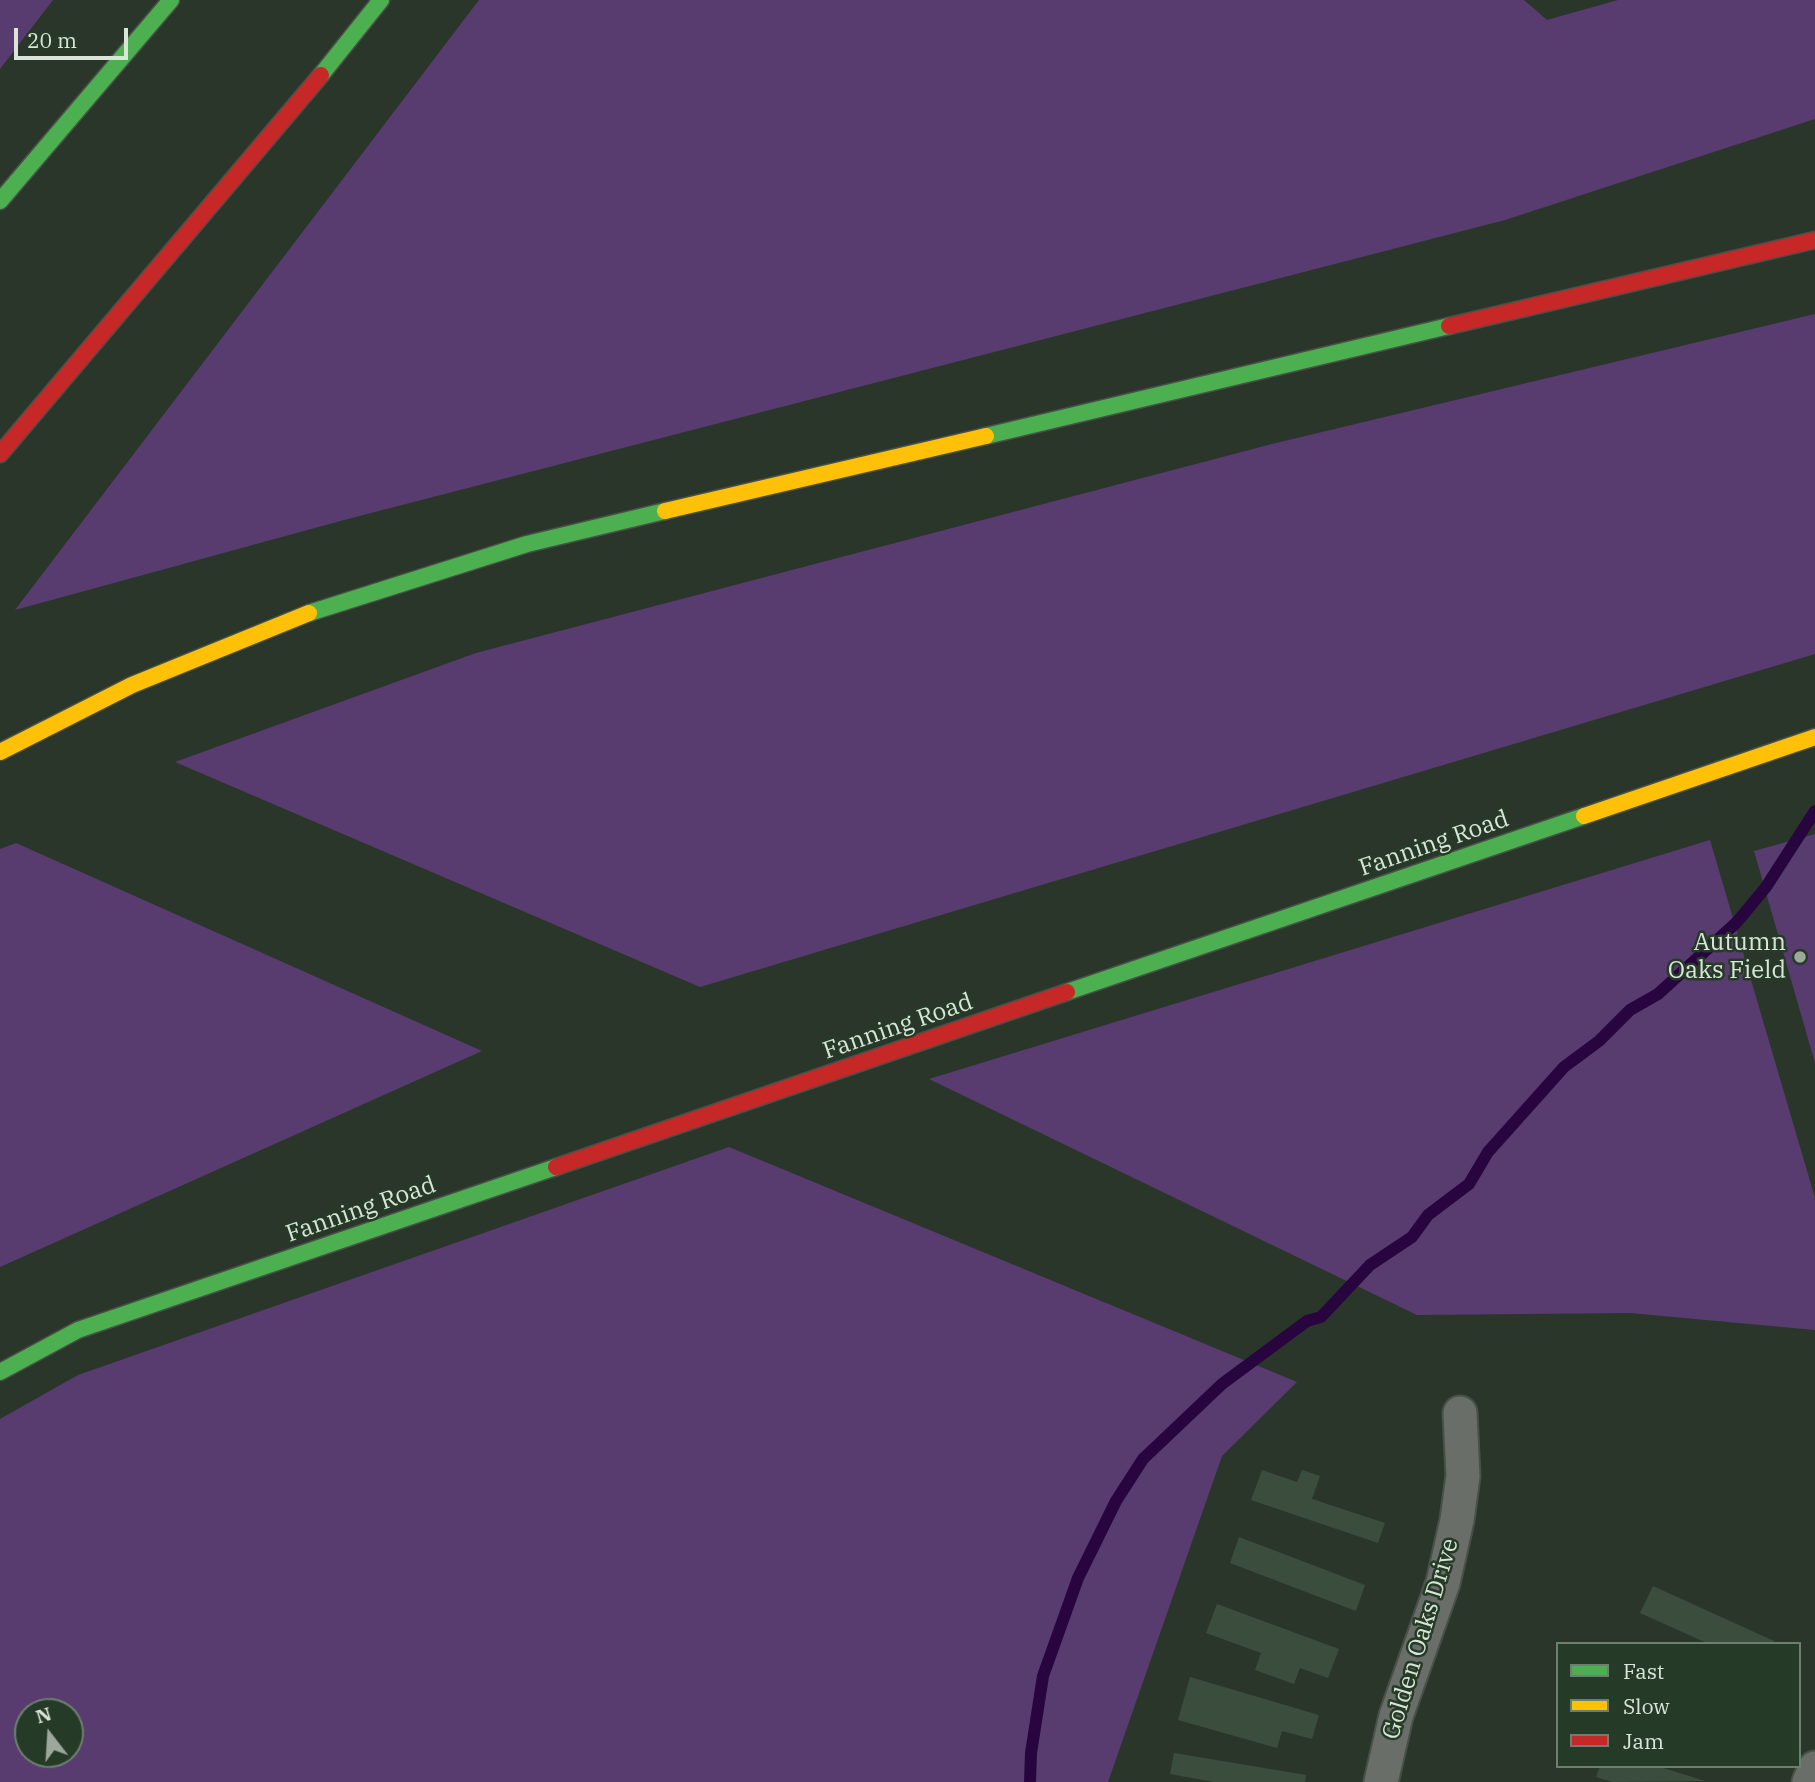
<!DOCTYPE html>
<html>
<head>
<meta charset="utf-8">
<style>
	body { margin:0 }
	#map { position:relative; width:1815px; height:1782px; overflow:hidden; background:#2b362b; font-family:"IBM Plex Serif",serif }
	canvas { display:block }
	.legend { position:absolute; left:1556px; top:1642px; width:245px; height:126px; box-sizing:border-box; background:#263b27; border:2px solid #6d7f6e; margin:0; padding:9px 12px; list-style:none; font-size:21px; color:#d8e5d8 }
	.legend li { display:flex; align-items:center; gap:14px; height:35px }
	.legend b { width:35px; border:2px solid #6d7f6e }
	.north { position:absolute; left:14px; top:1698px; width:70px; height:70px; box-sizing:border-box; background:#263b27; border:2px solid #6d7f6e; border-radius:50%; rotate:343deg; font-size:19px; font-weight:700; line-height:28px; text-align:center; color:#d8e5d8 }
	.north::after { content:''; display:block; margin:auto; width:24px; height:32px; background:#9ba89b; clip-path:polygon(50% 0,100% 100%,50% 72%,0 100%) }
	.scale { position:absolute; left:14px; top:28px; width:114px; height:32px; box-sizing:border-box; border:4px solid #d8e5d8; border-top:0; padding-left:9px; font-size:21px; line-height:24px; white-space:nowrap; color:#d8e5d8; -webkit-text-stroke:5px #263b27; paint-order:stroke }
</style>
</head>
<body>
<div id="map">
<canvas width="1815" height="1782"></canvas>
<ul class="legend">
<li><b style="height:9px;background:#4caf50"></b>Fast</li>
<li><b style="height:9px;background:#ffc107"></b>Slow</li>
<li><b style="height:9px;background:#c62828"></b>Jam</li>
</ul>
<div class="north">N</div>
<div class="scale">20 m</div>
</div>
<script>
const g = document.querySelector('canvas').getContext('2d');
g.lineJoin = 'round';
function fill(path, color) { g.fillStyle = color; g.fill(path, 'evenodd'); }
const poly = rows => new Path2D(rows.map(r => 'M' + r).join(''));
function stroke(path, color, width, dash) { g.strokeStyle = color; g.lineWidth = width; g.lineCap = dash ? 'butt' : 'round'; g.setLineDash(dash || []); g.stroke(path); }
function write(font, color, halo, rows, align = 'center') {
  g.font = font + ' "IBM Plex Serif",serif'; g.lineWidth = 5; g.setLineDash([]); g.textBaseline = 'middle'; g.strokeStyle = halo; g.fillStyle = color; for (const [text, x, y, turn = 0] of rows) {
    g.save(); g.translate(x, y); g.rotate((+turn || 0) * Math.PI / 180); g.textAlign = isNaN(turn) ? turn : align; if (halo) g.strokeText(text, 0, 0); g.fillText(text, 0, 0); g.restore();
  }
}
const green = poly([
	[0,0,53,0,0,69],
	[479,0,1524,0,1547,20,1618,0,1815,0,1815,119,1505,220,344,520,15,610],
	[1815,314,1815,654,700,987,175,762,476,653,1272,444],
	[1815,834,1815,1063,1754,851],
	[1710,840,1815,1198,1815,1330,1630,1313,1417,1315,929,1079],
	[16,843,482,1051,0,1267,0,849],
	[729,1147,1297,1382,1222,1456,1108,1782,0,1782,0,1419,78,1375],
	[28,1712,70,1712,70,1754,28,1754]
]);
const stream = poly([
	[1030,1782,1031,1753,1043,1676,1078,1578,1116,1501,1143,1459,1222,1384,1307,1321,1321,1317,1370,1265,1412,1237,1428,1215,1469,1184,1488,1152,1564,1067,1599,1041,1630,1010,1658,994,1737,922,1766,887,1815,811]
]);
const building = poly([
	[1262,1470,1297,1482,1302,1470,1320,1476,1312,1499,1385,1523,1378,1543,1251,1500],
	[1239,1537,1365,1585,1356,1611,1230,1563],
	[1653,1586,1774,1641,1772,1644,1709,1644,1640,1613],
	[1217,1604,1339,1649,1328,1678,1300,1668,1294,1684,1255,1670,1261,1653,1206,1633],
	[1190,1677,1319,1715,1312,1739,1282,1731,1277,1748,1178,1720],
	[1174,1753,1306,1775,1305,1782,1214,1782,1170,1774],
	[1600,1766,1657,1766,1705,1781,1612,1782,1596,1777]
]);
const street = poly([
	[1381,1782,1396,1716,1443,1583,1457,1520,1463,1476,1460,1413],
	[1809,1782,1815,1768]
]);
const fast = poly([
	[321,75,381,0],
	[0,201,171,0],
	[986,436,1449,326],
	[309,613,527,544,665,511],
	[1067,992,1584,816],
	[0,1372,78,1330,556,1167]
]);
const slow = poly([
	[665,511,986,436],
	[0,752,132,685,309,613],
	[1584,816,1815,737]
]);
const jam = poly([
	[1449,326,1815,240],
	[0,454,321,75],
	[556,1167,1067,992]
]);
const markers = [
	[1800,957,7,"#9ba89b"]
];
const streetNames = [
	["Fanning Road",1434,844,-19],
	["Fanning Road",898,1027,-19],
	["Fanning Road",361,1210,-19],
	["Golden Oaks Drive",1421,1639,-73]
];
const poiNames = [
	["Autumn",1786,943],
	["Oaks Field",1786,971]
];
fill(green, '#583c6f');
stroke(stream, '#28053e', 12);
fill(building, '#3b4e3e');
stroke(street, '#485148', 37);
stroke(fast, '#485148', 19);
stroke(slow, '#485148', 19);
stroke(jam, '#485148', 19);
stroke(street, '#696e69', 33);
stroke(fast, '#4caf50', 16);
stroke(slow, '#ffc107', 16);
stroke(jam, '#c62828', 16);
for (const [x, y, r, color] of markers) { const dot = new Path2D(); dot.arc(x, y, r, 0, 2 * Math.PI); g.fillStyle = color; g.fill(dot); stroke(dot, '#263b27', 2.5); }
write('24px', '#d8e5d8', '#263b27', streetNames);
write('24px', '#d8e5d8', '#263b27', poiNames, 'right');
</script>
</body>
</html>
